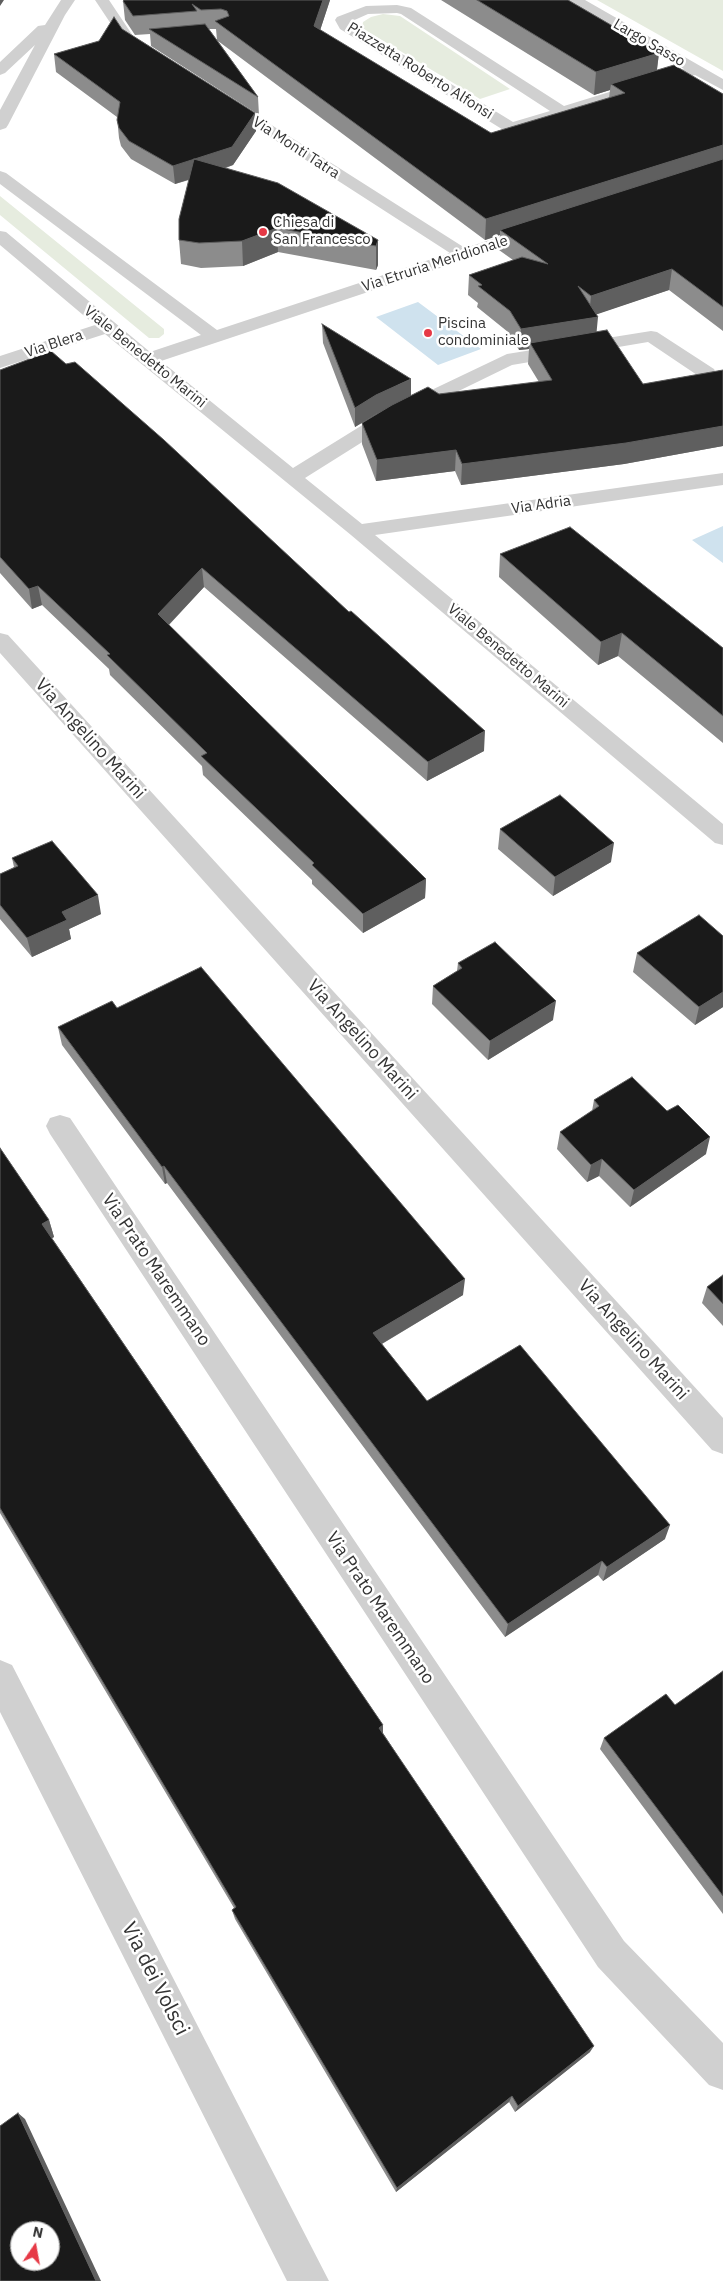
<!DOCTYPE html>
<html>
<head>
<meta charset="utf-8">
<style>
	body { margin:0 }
	#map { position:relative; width:723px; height:2281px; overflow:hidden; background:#fff; font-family:"IBM Plex Sans",sans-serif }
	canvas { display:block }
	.north { position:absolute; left:10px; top:2221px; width:50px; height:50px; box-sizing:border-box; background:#fff; border:1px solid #adadad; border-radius:50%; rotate:12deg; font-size:14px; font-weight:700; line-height:20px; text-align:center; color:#333 }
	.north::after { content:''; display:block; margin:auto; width:18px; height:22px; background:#e63946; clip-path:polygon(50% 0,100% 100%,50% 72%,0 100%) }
</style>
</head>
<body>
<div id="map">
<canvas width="723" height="2281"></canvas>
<div class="north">N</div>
</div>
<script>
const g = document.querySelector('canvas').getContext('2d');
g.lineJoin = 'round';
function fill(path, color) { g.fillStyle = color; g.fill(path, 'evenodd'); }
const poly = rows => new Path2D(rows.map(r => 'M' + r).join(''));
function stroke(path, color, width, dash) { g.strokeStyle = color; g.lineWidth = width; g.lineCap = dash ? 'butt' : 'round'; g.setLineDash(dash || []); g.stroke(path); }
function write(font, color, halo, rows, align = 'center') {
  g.font = font + ' "IBM Plex Sans",sans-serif'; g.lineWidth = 5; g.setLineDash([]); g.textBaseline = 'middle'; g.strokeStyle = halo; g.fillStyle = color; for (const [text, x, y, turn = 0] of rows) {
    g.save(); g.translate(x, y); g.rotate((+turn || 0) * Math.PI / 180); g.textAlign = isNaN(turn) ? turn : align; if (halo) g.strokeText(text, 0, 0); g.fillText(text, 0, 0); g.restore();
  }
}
const green = poly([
	[597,0,723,0,723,71],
	[383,14,400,16,510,89,480,99,362,28,363,22,371,17],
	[0,196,164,329,164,334,159,338,149,338,0,215]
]);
const water = poly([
	[418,302,481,349,438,365,376,317],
	[723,526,723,563,692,540]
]);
const street = poly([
	[61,0,75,0,65,15,8,125,6,128,0,130,0,110,35,45,5,73,0,75,0,62,38,26,45,25,61,0],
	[95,0,109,0,135,39,148,47,150,50,148,53,138,53,125,45,95,0],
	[568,0,585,0,723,79,723,90,695,75,511,133,505,131,340,29,335,20,337,17,366,6,397,5,411,8,564,106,684,69,568,0],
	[397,13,401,14,550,111,513,122,350,22,368,14,397,13],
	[224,96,229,98,465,248,536,225,542,226,544,230,542,234,161,361,293,468,377,416,507,354,651,331,657,332,714,369,716,373,714,377,707,379,700,377,648,342,512,365,391,424,305,478,362,524,723,473,723,485,375,535,723,824,723,845,715,843,351,535,105,334,0,368,0,356,95,325,0,245,0,231,6,232,150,352,201,335,0,184,0,171,6,173,217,330,450,253,219,104,216,101,219,98,224,96],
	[0,633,8,635,723,1418,723,1454,712,1450,0,653,0,633],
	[60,1115,70,1118,624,1941,723,2043,723,2090,709,2085,598,1967,50,1134,46,1126,50,1118,60,1115],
	[0,1660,12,1665,329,2281,287,2281,0,1712,0,1660]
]);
const wall = poly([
	[124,0,330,0,320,30,491,133,609,98,610,90,594,95,441,0,568,0,659,53,657,70,723,94,723,331,669,290,596,314,596,332,643,384,723,370,723,446,624,464,461,485,455,471,376,481,362,444,362,423,377,414,355,427,323,343,322,324,411,396,439,394,539,382,528,364,529,349,519,350,508,332,477,307,478,303,468,295,469,275,513,260,499,250,500,235,485,240,218,41,258,97,259,115,151,46,150,34,135,35,125,20,123,1],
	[209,29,216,29,217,40],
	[122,29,255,113,256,131,233,165,226,168,378,240,378,265,376,270,278,252,243,266,201,268,181,264,179,240,189,180,175,184,131,159,121,146,119,138,117,117,56,72,54,54,99,41],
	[0,370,484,751,427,781,204,587,169,625,426,879,425,898,363,933,312,884,312,880,203,775,202,766,110,675,109,669,42,605,32,609,0,573],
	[500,554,723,648,723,743,618,656,598,665,499,577],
	[500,829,611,862,553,896,498,849],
	[12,858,101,914,69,929,71,939,32,957,0,919,0,874,14,867],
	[723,936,723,1007,695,1025,633,972,637,953],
	[458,963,553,1020,488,1060,432,1004,433,986,457,971],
	[117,1008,463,1295,382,1344,427,1401,665,1539,603,1581,598,1575,505,1637,167,1183,165,1184,62,1045,58,1027],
	[594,1100,706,1154,630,1207,599,1176,587,1182,557,1149,560,1132,592,1111],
	[0,1148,49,1220,54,1237,52,1238,383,1725,383,1733,590,2052,515,2112,509,2102,396,2192,235,1919,232,1910,234,1908,0,1513],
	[723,1275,723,1326,702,1303,707,1287],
	[723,1671,723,1914,600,1749,604,1738,675,1705]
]);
const shadedWall = poly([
	[0,0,4,0,0,6],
	[323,0,330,0,315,46,314,26],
	[659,53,656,76,611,84,610,90,594,95,596,72],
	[255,113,256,131,233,165,175,184,173,166],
	[723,145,723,161,500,230,500,235,485,240,486,219],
	[277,228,278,252,243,266,242,241],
	[378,240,378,265,376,270,376,246],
	[672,269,669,290,589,317,591,296],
	[598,317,596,338,530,343,529,349,519,350,521,329],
	[411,379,411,398,376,414,355,427,355,408,376,395],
	[723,426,723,446,624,464,461,485,462,464],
	[456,450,455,471,376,481,377,460],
	[202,568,204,587,160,634,158,614],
	[38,586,42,605,32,609,29,589],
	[622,633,618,656,598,665,601,642],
	[485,731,484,751,427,781,428,762],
	[614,843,611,862,553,896,555,877],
	[426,879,425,898,363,933,363,914],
	[98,895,101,914,69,929,71,939,32,957,27,938,62,912],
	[723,992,723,1007,695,1025,699,1007],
	[556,1001,553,1020,488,1060,490,1041],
	[710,1137,706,1154,630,1207,634,1190],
	[602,1159,599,1176,587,1182,591,1165],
	[164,1166,167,1183,165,1184,162,1167],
	[49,1220,54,1237,47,1241,42,1224],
	[465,1279,463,1295,373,1349,373,1333],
	[670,1525,665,1539,603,1581,607,1567],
	[602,1561,598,1575,505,1637,508,1624],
	[383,1725,383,1737,379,1728],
	[594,2046,590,2052,515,2112,518,2106],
	[512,2096,509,2102,396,2192,397,2188],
	[18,2113,25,2119,101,2281,96,2281]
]);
const building = poly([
	[124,0,323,0,314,26,491,133,625,93,611,84,674,65,723,94,723,145,486,219,215,21,229,16,227,11,221,9,201,10,192,4,197,11,133,16,123,1,124,0],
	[477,0,568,0,659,53,596,72,477,0],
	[114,17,122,29,255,113,232,147,173,166,129,141,119,128,117,120,120,102,54,54,99,41,114,17],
	[205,24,258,97,149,29,205,24],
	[194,159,278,183,378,240,376,246,277,228,242,241,199,243,179,240,179,219,194,159],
	[723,159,723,307,672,269,591,296,578,286,598,317,521,329,510,311,478,286,482,285,469,275,522,257,548,264,500,230,723,159],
	[322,324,411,379,376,395,355,408,322,324],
	[607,330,643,384,723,370,723,426,626,443,462,464,456,450,377,460,362,423,392,405,428,387,439,394,552,380,530,343,607,330],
	[51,351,66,364,75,362,164,440,349,612,351,611,485,731,428,762,202,568,158,614,426,879,363,914,312,865,314,863,201,756,207,753,107,655,110,654,38,586,29,589,0,557,0,370,51,351],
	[570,527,723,648,723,716,622,633,601,642,500,554,570,527],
	[560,795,614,843,555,877,500,829,560,795],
	[52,841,98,895,62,912,67,920,27,938,0,905,0,874,18,866,12,858,52,841],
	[699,915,723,936,723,992,699,1007,637,953,699,915],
	[495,942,556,1001,490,1041,433,986,462,968,458,963,495,942],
	[201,967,465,1279,373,1333,427,1401,520,1345,670,1525,607,1567,602,1561,508,1624,164,1166,162,1167,58,1027,112,1001,117,1008,201,967],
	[632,1077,667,1111,678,1105,710,1137,634,1190,602,1159,591,1165,560,1132,599,1106,594,1100,632,1077],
	[0,1148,49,1220,42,1224,383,1725,379,1728,594,2046,518,2106,512,2096,397,2188,232,1910,236,1907,0,1508,0,1148],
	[723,1275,723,1304,707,1287,723,1275],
	[723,1671,723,1896,604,1738,666,1694,675,1705,723,1671],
	[18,2113,96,2281,0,2281,0,2126,18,2113],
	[20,2231,50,2231,50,2261,20,2261,20,2231]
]);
const markers = [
	[263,232,5,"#e63946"],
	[428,333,5,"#e63946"]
];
const farStreetnames = [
	["Largo Sasso",649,43,30],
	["Piazzetta Roberto Alfonsi",420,71,32],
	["Via Monti Tatra",296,148,33],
	["Via Etruria Meridionale",435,264,-18],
	["Via Blera",54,344,-18],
	["Viale Benedetto Marini",145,357,39],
	["Via Adria",541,505,-8],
	["Viale Benedetto Marini",508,656,40]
];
const farPoinames = [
	["Chiesa di",273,223],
	["San Francesco",273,240],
	["Piscina",438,324],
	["condominiale",438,341]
];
const streetNames = [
	["Via Angelino Marini",90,739,48],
	["Via Angelino Marini",362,1040,48],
	["Via Prato Maremmano",156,1270,56],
	["Via Angelino Marini",633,1340,48],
	["Via Prato Maremmano",380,1608,56]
];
const nearStreetnames = [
	["Via dei Volsci",155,1979,63]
];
fill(green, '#e6ecdf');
fill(water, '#cfe2ee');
fill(street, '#d0d0d0');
fill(wall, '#8c8c8c');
fill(shadedWall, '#5f5f5f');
fill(building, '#1a1a1a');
stroke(building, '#5f5f5f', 1);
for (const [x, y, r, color] of markers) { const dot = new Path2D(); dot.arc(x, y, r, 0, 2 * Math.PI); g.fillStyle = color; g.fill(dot); stroke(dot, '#fff', 2); }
write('15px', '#333', '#fff', farStreetnames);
write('15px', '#333', '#fff', farPoinames, 'left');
write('18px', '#333', '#fff', streetNames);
write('21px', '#333', '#fff', nearStreetnames);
</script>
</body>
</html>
